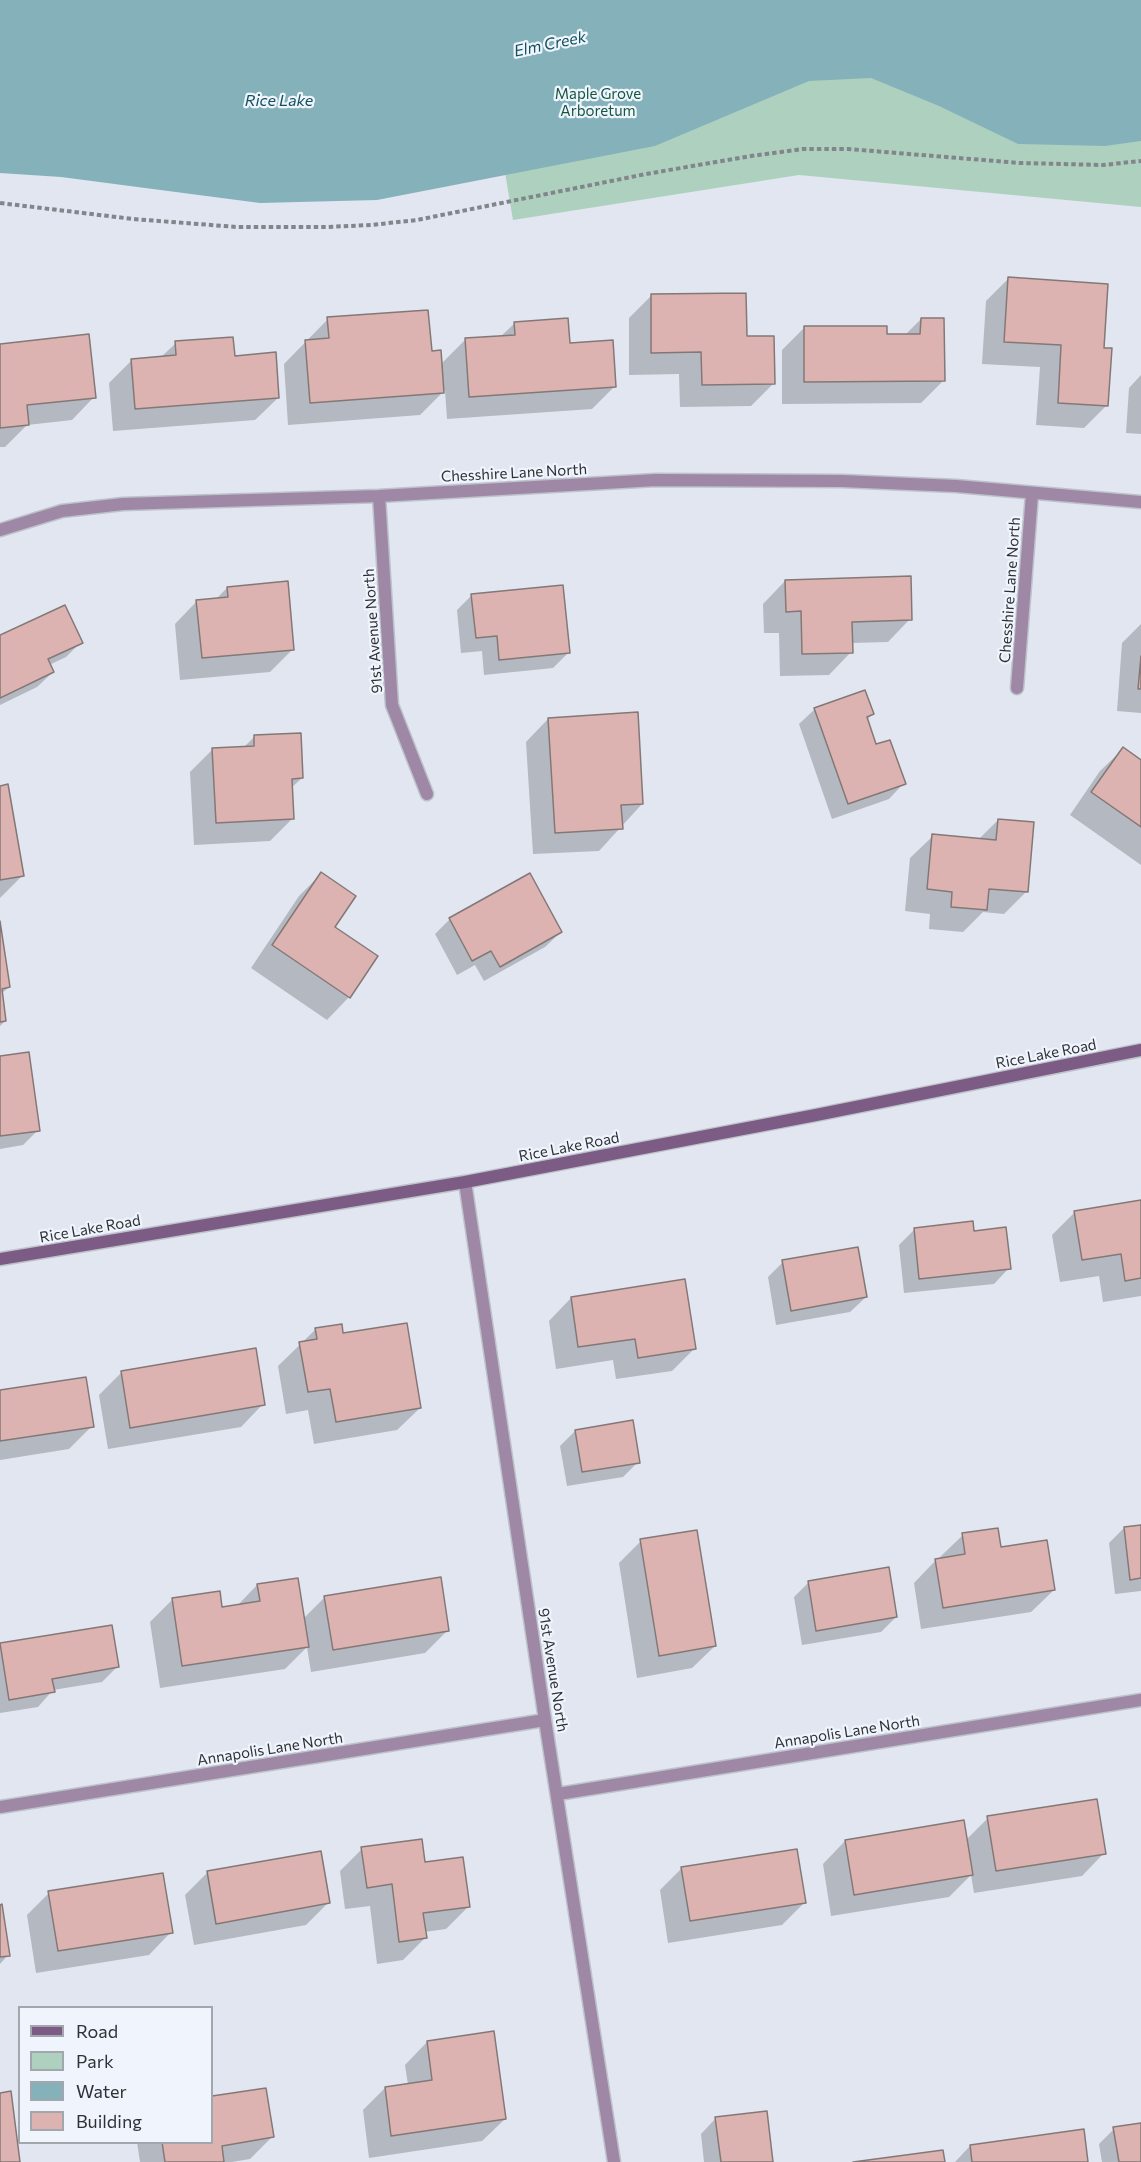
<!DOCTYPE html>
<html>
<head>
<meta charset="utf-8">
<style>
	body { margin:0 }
	#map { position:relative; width:1141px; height:2162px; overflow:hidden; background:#e1e6f0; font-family:Commissioner,sans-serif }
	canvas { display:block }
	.legend { position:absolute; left:18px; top:2006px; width:195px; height:138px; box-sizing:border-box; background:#eff4fd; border:2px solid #a2a6ad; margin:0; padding:8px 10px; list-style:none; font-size:18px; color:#2f3135 }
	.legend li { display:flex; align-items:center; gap:12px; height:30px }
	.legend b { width:30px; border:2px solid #a2a6ad }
</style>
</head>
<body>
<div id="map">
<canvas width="1141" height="2162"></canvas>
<ul class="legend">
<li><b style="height:8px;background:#7c5b84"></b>Road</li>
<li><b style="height:16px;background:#aed1bf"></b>Park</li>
<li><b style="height:16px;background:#85b2ba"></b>Water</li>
<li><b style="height:16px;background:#ddb3b1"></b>Building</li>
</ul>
</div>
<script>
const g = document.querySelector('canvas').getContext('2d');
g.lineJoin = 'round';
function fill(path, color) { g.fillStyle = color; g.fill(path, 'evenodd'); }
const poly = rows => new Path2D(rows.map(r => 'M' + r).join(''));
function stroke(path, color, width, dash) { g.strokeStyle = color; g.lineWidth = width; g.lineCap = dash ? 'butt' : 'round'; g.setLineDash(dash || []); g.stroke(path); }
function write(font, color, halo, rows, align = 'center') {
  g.font = font + ' Commissioner,sans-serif'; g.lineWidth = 4.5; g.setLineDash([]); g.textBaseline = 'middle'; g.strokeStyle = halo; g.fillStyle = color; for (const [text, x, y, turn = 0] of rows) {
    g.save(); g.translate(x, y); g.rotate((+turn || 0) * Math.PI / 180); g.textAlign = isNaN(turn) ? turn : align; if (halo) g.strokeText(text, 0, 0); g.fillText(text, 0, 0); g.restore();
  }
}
const green = poly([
	[476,0,1141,0,1141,207,799,175,513,220]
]);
const water = poly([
	[0,0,1141,0,1141,141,1105,146,1018,144,939,106,871,78,809,81,655,146,377,200,260,203,61,177,0,173]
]);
const shadow = poly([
	[1008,279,1102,349,1107,405,1084,428,1036,425,1040,367,982,364,986,301],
	[651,296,745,338,773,384,751,406,680,407,679,374,629,375,629,318],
	[328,319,430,353,440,365,465,340,500,337,515,323,568,344,615,386,592,409,447,419,445,390,420,415,288,425,284,364],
	[921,319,943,381,921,403,782,404,782,350,804,328,885,335,905,335],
	[176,343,233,357,278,398,255,420,113,431,109,383,132,360,160,358],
	[0,345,94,397,72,420,27,425,5,447,0,447],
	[1141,375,1141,434,1126,433,1129,388],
	[785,581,910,619,888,642,851,643,851,652,829,675,780,676,779,633,764,633,763,604],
	[227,588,292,650,270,672,180,680,175,624,197,601,216,599],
	[472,595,568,653,553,668,484,675,482,651,461,653,457,610],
	[1141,624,1141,713,1117,711,1122,643],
	[0,637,81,642,66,657,49,665,53,672,37,687,0,705],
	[815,709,873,714,866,720,875,746,904,783,889,799,832,819,799,724],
	[548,719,642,804,599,851,533,854,526,742],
	[254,737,302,778,291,788,293,818,270,841,194,845,190,772,212,750,243,748],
	[1123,749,1141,762,1141,865,1070,815,1100,771],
	[0,787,22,876,0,898],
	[998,820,1027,891,1004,914,983,912,963,932,929,929,930,914,905,911,910,858,933,836,978,840],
	[321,874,333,927,376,957,349,997,327,1020,251,968,299,896],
	[450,919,561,932,545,947,484,981,475,965,457,975,435,934],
	[0,931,9,987,1,994,5,1021,0,1026],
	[0,1057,38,1130,23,1145,0,1149],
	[1141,1202,1141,1296,1103,1302,1099,1276,1060,1282,1052,1235,1075,1212],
	[915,1229,973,1233,1009,1268,994,1284,904,1293,899,1245],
	[783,1262,866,1297,850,1312,776,1325,768,1277],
	[571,1298,694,1349,672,1371,616,1379,613,1360,556,1369,549,1321],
	[316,1329,342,1335,420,1408,397,1430,314,1444,308,1410,286,1414,278,1366],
	[121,1373,263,1404,241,1427,108,1449,99,1395],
	[0,1392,92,1426,69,1449,0,1460],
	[575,1431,638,1462,623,1477,567,1486,560,1446],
	[1141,1526,1141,1591,1115,1594,1109,1543,1124,1528],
	[963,1535,1000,1549,1054,1590,1031,1612,921,1629,914,1583,936,1560,940,1560,940,1557],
	[641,1541,715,1646,692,1668,637,1678,619,1563],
	[809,1582,896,1617,881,1632,802,1645,794,1597],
	[257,1585,303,1619,325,1597,448,1630,425,1653,311,1672,307,1647,285,1669,160,1688,150,1622,173,1599,221,1608,237,1606],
	[111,1626,118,1666,102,1682,53,1690,38,1707,0,1713,0,1645],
	[988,1818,1104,1853,1082,1876,974,1893,971,1875,949,1897,831,1916,823,1864,845,1841,966,1840],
	[362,1849,424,1864,469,1906,446,1929,424,1932,425,1938,403,1960,377,1964,370,1906,345,1909,340,1871],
	[682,1868,804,1903,782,1925,668,1943,660,1890],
	[208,1872,328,1903,306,1925,194,1945,185,1895],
	[49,1893,171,1932,149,1955,36,1973,27,1915],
	[0,1906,8,1955,0,1964],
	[427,2042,505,2119,482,2141,369,2158,363,2110,385,2088,408,2085,405,2065],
	[265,2089,272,2137,250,2159,232,2162,140,2162,137,2142,212,2142,212,2098],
	[716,2118,771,2162,704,2162,701,2134],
	[1141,2124,1141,2162,1102,2162,1099,2144,1114,2129],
	[970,2146,1087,2162,955,2162]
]);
const building = poly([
	[1008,277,1108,284,1104,348,1112,348,1108,406,1058,403,1061,345,1004,342,1008,277],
	[746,293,747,336,774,336,775,384,702,385,701,352,651,353,651,294,746,293],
	[428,310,432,351,441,350,444,393,310,403,305,340,329,338,327,317,428,310],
	[568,318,570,343,613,340,616,387,469,397,465,338,515,335,514,322,568,318],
	[921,318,944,318,945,381,804,382,804,326,887,326,887,334,920,334,921,318],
	[89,334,96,398,27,405,29,425,0,428,0,344,89,334],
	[233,337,235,356,276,352,279,398,135,409,131,359,176,355,175,341,233,337],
	[911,576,912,620,852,622,853,653,802,654,801,611,786,612,785,580,911,576],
	[288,581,294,650,202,658,196,600,228,597,227,587,288,581],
	[563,585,570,653,499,660,497,636,476,638,471,594,563,585],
	[65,605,83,643,48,659,54,672,0,698,0,635,65,605],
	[1141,656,1141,689,1138,689,1141,656],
	[865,690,874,714,867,717,876,744,890,740,906,784,848,804,814,708,865,690],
	[638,712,643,804,621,805,623,829,555,833,548,718,638,712],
	[301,733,303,778,292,779,294,819,216,823,212,748,254,746,254,735,301,733],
	[1123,747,1141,760,1141,827,1091,792,1123,747],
	[8,784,24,876,0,880,0,786,8,784],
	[998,819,1034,822,1028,892,989,889,987,910,951,907,952,892,927,889,932,834,996,840,998,819],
	[321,872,356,896,335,927,378,956,350,998,272,945,321,872],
	[530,873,562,932,500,967,491,951,472,961,449,918,530,873],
	[0,921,10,987,2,989,6,1021,0,1022,0,921],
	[29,1052,40,1131,0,1136,0,1056,29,1052],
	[1141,1200,1141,1278,1125,1281,1121,1254,1082,1260,1074,1211,1141,1200],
	[973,1221,974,1231,1006,1227,1011,1269,919,1279,914,1228,973,1221],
	[858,1247,867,1297,791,1311,782,1260,858,1247],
	[685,1279,696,1349,638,1358,635,1339,578,1347,571,1297,685,1279],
	[407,1323,421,1408,336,1422,330,1389,308,1392,299,1342,317,1339,315,1328,342,1324,343,1333,407,1323],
	[256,1348,265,1405,130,1428,121,1371,256,1348],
	[86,1377,94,1427,0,1441,0,1390,86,1377],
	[633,1420,640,1463,582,1472,575,1430,633,1420],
	[1141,1525,1141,1578,1130,1580,1124,1527,1141,1525],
	[998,1528,1001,1547,1047,1540,1055,1590,943,1608,935,1559,965,1554,962,1533,998,1528],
	[697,1530,716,1646,659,1656,640,1539,697,1530],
	[889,1567,897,1617,816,1631,808,1581,889,1567],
	[441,1577,449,1631,333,1650,324,1596,441,1577],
	[298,1578,309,1647,182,1666,172,1598,220,1591,222,1607,260,1601,257,1584,298,1578],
	[112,1625,119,1667,52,1679,55,1692,9,1700,0,1643,112,1625],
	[1097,1799,1106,1854,996,1871,987,1816,1097,1799],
	[964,1820,973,1875,854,1895,845,1840,964,1820],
	[422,1839,425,1862,463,1857,470,1907,423,1913,427,1938,399,1942,392,1884,367,1888,361,1847,422,1839],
	[797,1849,806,1903,690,1921,681,1867,797,1849],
	[321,1851,330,1903,216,1924,207,1871,321,1851],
	[163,1873,173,1933,58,1951,48,1891,163,1873],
	[2,1904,10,1956,0,1957,0,1905,2,1904],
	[494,2031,506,2119,391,2136,385,2087,432,2080,427,2041,494,2031],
	[266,2088,274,2137,222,2146,224,2162,165,2162,162,2142,212,2142,212,2096,266,2088],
	[11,2091,20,2162,0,2162,0,2093,11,2091],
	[767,2111,773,2162,721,2162,715,2117,767,2111],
	[1141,2123,1141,2162,1119,2162,1113,2127,1141,2123],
	[1084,2129,1088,2162,972,2162,970,2145,1084,2129],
	[943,2150,945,2162,853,2162,943,2150]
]);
const path = poly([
	[0,203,133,219,237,227,326,227,371,225,417,220,646,174,751,156,803,149,848,149,1020,163,1103,165,1141,161]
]);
const street = poly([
	[379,496,392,705,427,794],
	[0,530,62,511,123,504,379,496,656,480,842,481,956,486,1141,502],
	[1017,688,1032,494],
	[465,1182,545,1720,614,2162],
	[558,1794,1141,1700],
	[0,1807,545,1720]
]);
const secondary = poly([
	[0,1259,465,1182,816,1115,1141,1050]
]);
const parkNames = [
	["Maple Grove",598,94],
	["Arboretum",598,111]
];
const streetNames = [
	["Chesshire Lane North",514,473,-3],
	["Chesshire Lane North",1010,590,-86],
	["91st Avenue North",373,631,-94],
	["Rice Lake Road",1046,1054,-11],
	["Rice Lake Road",569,1147,-11],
	["Rice Lake Road",90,1229,-10],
	["91st Avenue North",553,1670,81],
	["Annapolis Lane North",847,1732,-9],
	["Annapolis Lane North",270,1749,-9]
];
const waterNames = [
	["Elm Creek",550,44,-12],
	["Rice Lake",279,101]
];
fill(green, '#aed1bf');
fill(water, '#85b2ba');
fill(shadow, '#0003');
fill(building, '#ddb3b1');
stroke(building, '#837877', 1.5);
stroke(street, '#bdc2cb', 15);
stroke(secondary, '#bdc2cb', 15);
stroke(path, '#82868c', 4, [4.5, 3]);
stroke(street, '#9f88a5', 12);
stroke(secondary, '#7c5b84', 12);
write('15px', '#14573e', '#eff4fd', parkNames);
write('15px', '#2f3135', '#eff4fd', streetNames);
write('italic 16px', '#11515b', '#eff4fd', waterNames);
</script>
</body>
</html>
